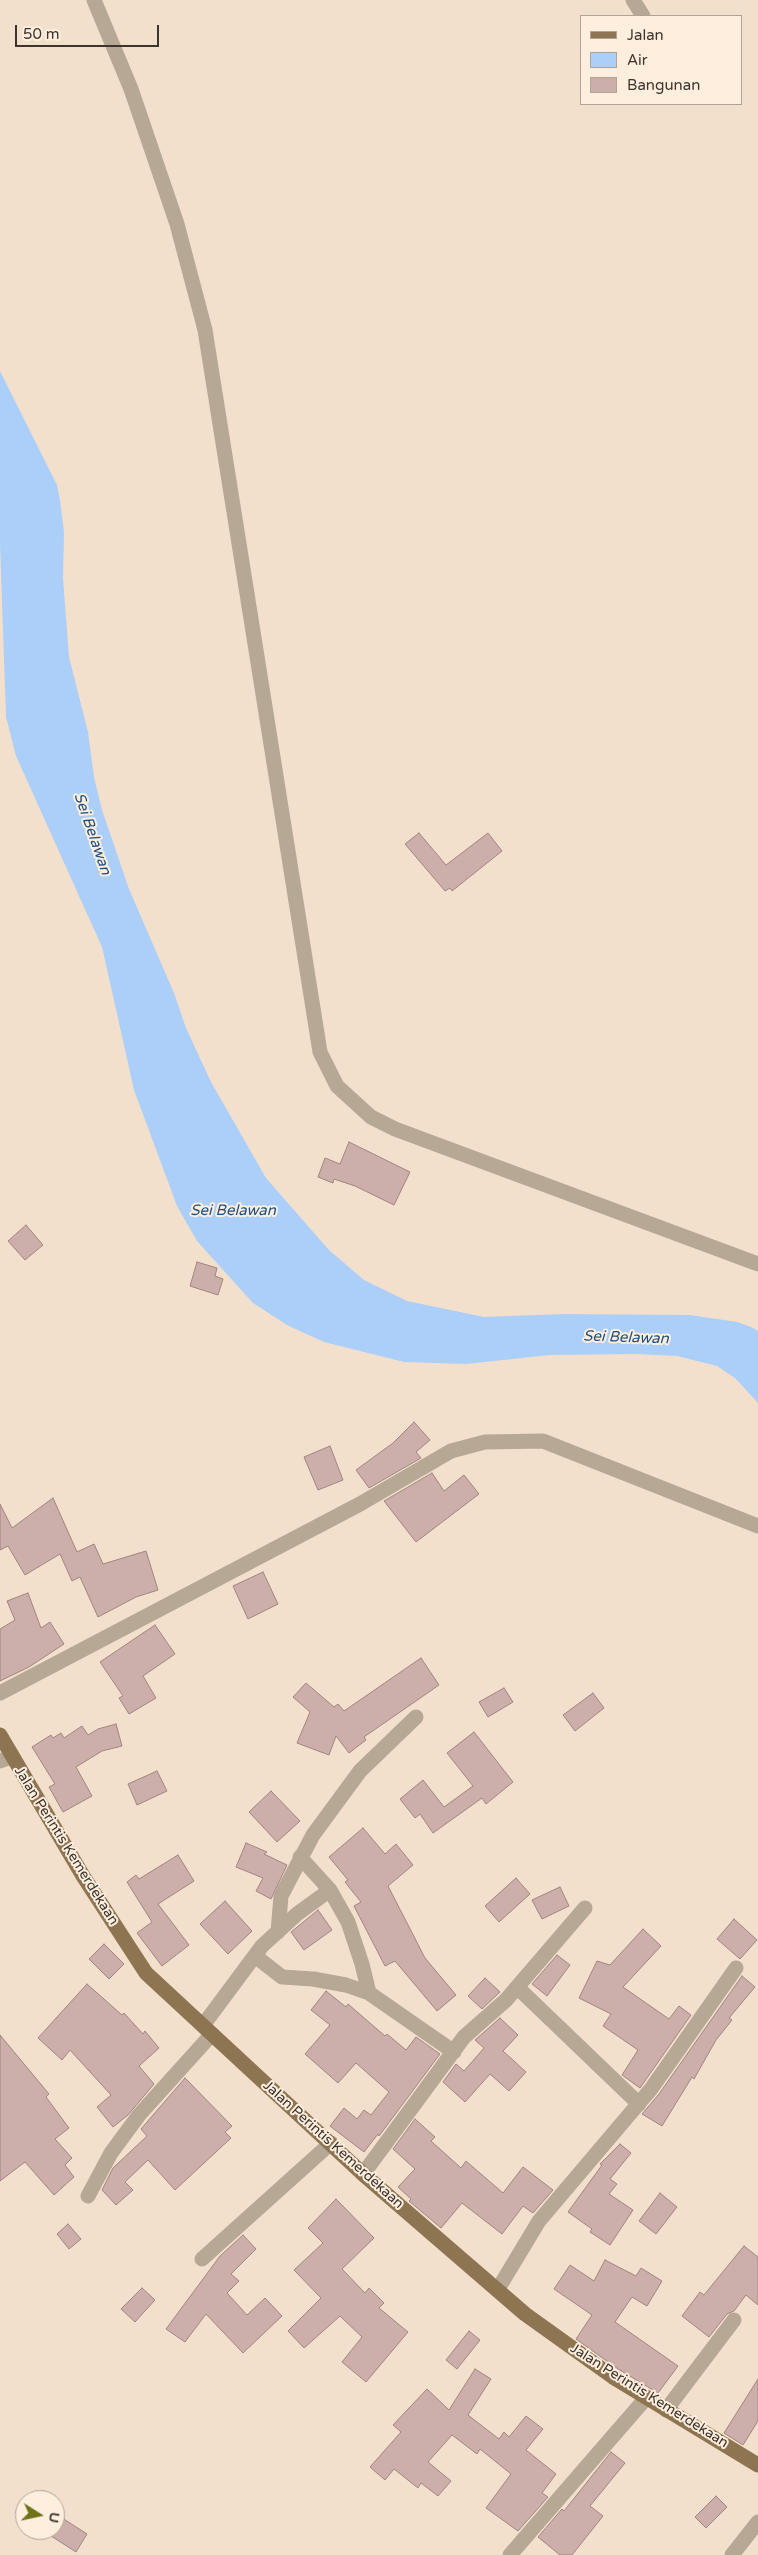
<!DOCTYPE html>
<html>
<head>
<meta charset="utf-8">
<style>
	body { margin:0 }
	#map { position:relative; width:758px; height:2555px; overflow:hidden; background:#f3e0cc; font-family:"Varela Round",sans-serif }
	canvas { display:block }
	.legend { position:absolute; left:580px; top:15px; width:162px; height:90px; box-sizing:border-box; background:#feeede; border:1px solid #b0a497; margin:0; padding:6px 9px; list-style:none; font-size:15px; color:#3c352d }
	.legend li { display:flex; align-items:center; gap:10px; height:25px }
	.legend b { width:25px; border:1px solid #b0a497 }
	.north { position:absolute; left:15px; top:2490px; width:50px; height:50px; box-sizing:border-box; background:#feeede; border:1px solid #b0a497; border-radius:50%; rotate:100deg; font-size:14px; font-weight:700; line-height:20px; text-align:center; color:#3c352d }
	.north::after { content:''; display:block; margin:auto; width:18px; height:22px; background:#6e731a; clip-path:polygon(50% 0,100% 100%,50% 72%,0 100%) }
	.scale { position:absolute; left:15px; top:25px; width:144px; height:22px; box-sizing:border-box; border:2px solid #3c352d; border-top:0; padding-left:6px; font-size:15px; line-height:18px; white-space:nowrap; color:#3c352d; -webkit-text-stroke:4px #feeede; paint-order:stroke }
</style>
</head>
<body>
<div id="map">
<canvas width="758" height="2555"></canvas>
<ul class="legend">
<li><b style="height:6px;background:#8e7552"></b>Jalan</li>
<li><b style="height:14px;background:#abcff8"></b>Air</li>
<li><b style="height:14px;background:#ccafab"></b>Bangunan</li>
</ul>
<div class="north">U</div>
<div class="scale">50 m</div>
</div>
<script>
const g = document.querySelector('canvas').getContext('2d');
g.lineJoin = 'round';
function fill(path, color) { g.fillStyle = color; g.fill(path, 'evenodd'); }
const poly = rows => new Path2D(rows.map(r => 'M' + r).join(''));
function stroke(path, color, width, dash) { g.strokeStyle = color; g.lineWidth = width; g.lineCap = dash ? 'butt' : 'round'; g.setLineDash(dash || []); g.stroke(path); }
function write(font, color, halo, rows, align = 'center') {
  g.font = font + ' "Varela Round",sans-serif'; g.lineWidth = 4; g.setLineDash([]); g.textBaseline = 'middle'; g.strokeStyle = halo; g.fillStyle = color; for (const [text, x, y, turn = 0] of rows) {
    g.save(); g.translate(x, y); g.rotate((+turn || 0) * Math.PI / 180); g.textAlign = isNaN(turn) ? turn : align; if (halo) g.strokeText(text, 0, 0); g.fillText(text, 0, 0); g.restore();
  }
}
const water = poly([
	[0,371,57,485,60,500,64,532,63,578,69,657,88,732,94,777,102,810,129,889,174,993,186,1028,211,1082,266,1178,329,1250,364,1280,407,1301,484,1317,563,1314,690,1315,737,1322,751,1327,758,1331,758,1403,735,1378,717,1366,677,1356,636,1354,550,1355,466,1364,404,1362,324,1342,287,1325,253,1303,197,1241,177,1206,134,1090,102,947,16,756,6,717,0,543]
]);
const building = poly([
	[419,833,446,865,488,833,502,851,452,891,450,888,445,891,405,844,419,833],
	[349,1142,410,1172,394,1205,355,1186,334,1179,333,1183,318,1177,325,1158,340,1164,349,1142],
	[26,1225,43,1245,25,1260,8,1241,26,1225],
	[197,1262,217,1268,215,1276,223,1279,218,1295,190,1286,197,1262],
	[414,1422,430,1440,416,1452,421,1458,369,1488,356,1470,393,1443,414,1422],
	[330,1446,343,1480,318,1490,304,1457,330,1446],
	[432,1473,444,1491,464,1475,479,1494,416,1542,384,1501,432,1473],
	[53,1498,77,1552,94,1544,103,1564,146,1551,158,1590,136,1597,98,1617,80,1577,72,1581,60,1554,25,1575,8,1546,0,1550,0,1504,12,1528,53,1498],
	[263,1572,278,1604,248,1619,233,1586,263,1572],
	[28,1593,41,1628,50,1622,64,1644,29,1667,0,1681,0,1629,15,1620,7,1601,28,1593],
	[155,1625,175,1654,143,1676,156,1698,129,1714,119,1698,123,1696,100,1662,155,1625],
	[421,1658,439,1685,364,1737,366,1740,349,1753,336,1736,329,1755,297,1743,310,1712,293,1697,306,1683,334,1707,338,1704,344,1711,421,1658],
	[504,1688,513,1702,488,1717,479,1702,504,1688],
	[593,1693,604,1708,575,1731,563,1715,593,1693],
	[116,1724,122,1746,102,1751,76,1767,92,1796,63,1812,49,1787,55,1784,32,1747,51,1735,53,1738,61,1733,64,1738,82,1726,88,1735,98,1729,116,1724],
	[474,1732,513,1782,486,1804,482,1798,433,1833,420,1814,415,1818,400,1799,423,1780,444,1807,473,1786,447,1753,474,1732],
	[157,1771,167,1791,137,1805,128,1784,157,1771],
	[271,1791,300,1821,277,1842,249,1812,271,1791],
	[363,1828,385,1854,396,1844,413,1865,388,1886,425,1958,456,1995,437,2011,395,1961,385,1966,354,1906,361,1902,345,1882,348,1880,329,1857,363,1828],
	[246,1843,267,1852,264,1854,287,1865,271,1899,256,1891,263,1878,236,1867,246,1843],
	[178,1855,194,1881,158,1904,189,1945,162,1966,137,1933,152,1922,127,1882,136,1875,139,1879,178,1855],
	[516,1878,530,1894,499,1922,485,1906,516,1878],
	[560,1887,569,1906,542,1919,532,1900,560,1887],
	[225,1901,252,1931,228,1954,200,1924,225,1901],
	[318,1910,332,1930,304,1950,291,1932,318,1910],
	[734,1919,757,1940,740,1959,717,1939,734,1919],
	[643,1929,661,1946,623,1987,669,2019,679,2006,691,2015,640,2088,622,2075,638,2050,603,2026,611,2014,579,1998,597,1961,610,1965,643,1929],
	[104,1944,124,1964,109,1979,89,1959,104,1944],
	[557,1955,570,1965,547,1996,532,1984,557,1955],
	[742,1976,755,1987,729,2018,732,2020,716,2040,694,2079,692,2077,662,2126,642,2114,659,2094,742,1976],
	[485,1978,500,1992,482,2009,468,1996,485,1978],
	[87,1984,122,2015,124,2013,143,2034,145,2031,159,2048,139,2066,154,2084,128,2115,113,2127,97,2107,111,2095,70,2050,62,2060,38,2038,87,1984],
	[326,1991,346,2007,348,2004,385,2036,387,2034,406,2050,416,2037,440,2054,379,2136,378,2134,364,2152,330,2126,344,2108,357,2119,364,2110,371,2115,389,2092,356,2063,338,2083,305,2054,330,2025,311,2010,326,1991],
	[500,2018,518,2035,503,2051,526,2072,509,2091,490,2074,465,2102,443,2082,456,2064,464,2071,484,2048,475,2040,500,2018],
	[0,2035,49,2094,46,2097,69,2128,55,2139,72,2158,65,2165,74,2177,54,2195,25,2162,0,2181,0,2035],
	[185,2078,232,2126,225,2132,231,2138,175,2190,148,2160,125,2182,133,2190,116,2205,102,2190,113,2168,147,2136,141,2129,185,2078],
	[415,2119,435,2137,431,2141,461,2168,466,2161,503,2193,523,2167,553,2190,533,2213,523,2206,502,2234,462,2203,441,2228,409,2201,411,2199,398,2187,415,2169,393,2149,415,2119],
	[620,2144,631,2153,610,2179,617,2184,609,2194,633,2210,610,2245,590,2232,592,2229,568,2212,602,2165,600,2164,620,2144],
	[660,2193,677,2207,656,2234,639,2221,660,2193],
	[336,2199,374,2238,342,2269,365,2293,369,2288,384,2303,379,2308,408,2332,366,2382,342,2362,362,2337,340,2316,304,2348,288,2331,321,2298,294,2270,323,2243,308,2228,336,2199],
	[68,2224,81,2239,69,2249,57,2234,68,2224],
	[243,2235,256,2249,231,2274,239,2281,227,2293,247,2315,265,2298,282,2316,243,2353,206,2314,185,2342,166,2329,220,2256,243,2235],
	[744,2246,758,2257,758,2305,746,2295,734,2311,727,2314,709,2337,682,2316,700,2292,704,2295,744,2246],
	[605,2260,636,2276,641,2268,662,2281,647,2306,632,2297,615,2322,678,2366,658,2393,618,2369,576,2339,592,2315,554,2289,570,2265,594,2281,605,2260],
	[142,2288,155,2300,135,2322,121,2309,142,2288],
	[469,2331,480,2340,457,2369,446,2360,469,2331],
	[475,2369,491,2379,468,2415,499,2439,504,2432,509,2437,526,2416,543,2429,526,2450,556,2474,542,2493,548,2497,518,2531,486,2508,511,2474,480,2449,477,2454,452,2435,428,2462,451,2481,438,2496,421,2483,418,2488,394,2469,385,2480,370,2467,401,2432,393,2425,427,2389,449,2410,475,2369],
	[758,2379,758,2421,743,2445,724,2433,758,2379],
	[611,2452,625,2463,590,2506,603,2516,572,2555,560,2555,538,2537,562,2509,564,2511,611,2452],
	[716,2496,727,2507,706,2528,695,2517,716,2496],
	[59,2516,87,2534,76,2552,48,2534,50,2530,55,2530,55,2522,59,2516]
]);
const street = poly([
	[94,0,131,89,177,224,205,330,320,1052,337,1086,371,1117,395,1129,758,1264],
	[633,0,643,16],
	[0,1693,360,1504,451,1451,485,1442,543,1441,758,1526],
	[0,1761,11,1757],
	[330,1890,348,1922,362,1964,369,1993],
	[278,1932,281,1896,313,1835,360,1771,416,1717],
	[255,1956,282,1977,313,1979,346,1985,369,1993,454,2052],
	[517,1987,639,2104],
	[204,2024,262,1946,297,1914,330,1890,300,1857],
	[363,2174,464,2037,506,2000,585,1908],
	[88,2196,111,2153,139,2115,212,2034],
	[202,2259,331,2143],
	[498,2289,539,2221,651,2089,736,1968],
	[666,2410,734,2320],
	[510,2555,646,2398],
	[732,2555,758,2522]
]);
const primary = poly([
	[0,1735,83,1876,146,1973,363,2174,525,2314,613,2377,758,2465]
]);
const streetNames = [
	["Jalan Perintis Kemerdekaan",66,1846,58],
	["Jalan Perintis Kemerdekaan",333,2145,42],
	["Jalan Perintis Kemerdekaan",649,2396,32]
];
const waterNames = [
	["Sei Belawan",92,834,71],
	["Sei Belawan",233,1211],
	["Sei Belawan",626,1338,2]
];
fill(water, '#abcff8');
fill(building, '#ccafab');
stroke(building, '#a08481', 1);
stroke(street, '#b6a895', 15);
stroke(primary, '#8e7552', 15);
write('14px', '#3c352d', '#feeede', streetNames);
write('italic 15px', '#1c4e81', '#feeede', waterNames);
</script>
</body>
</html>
